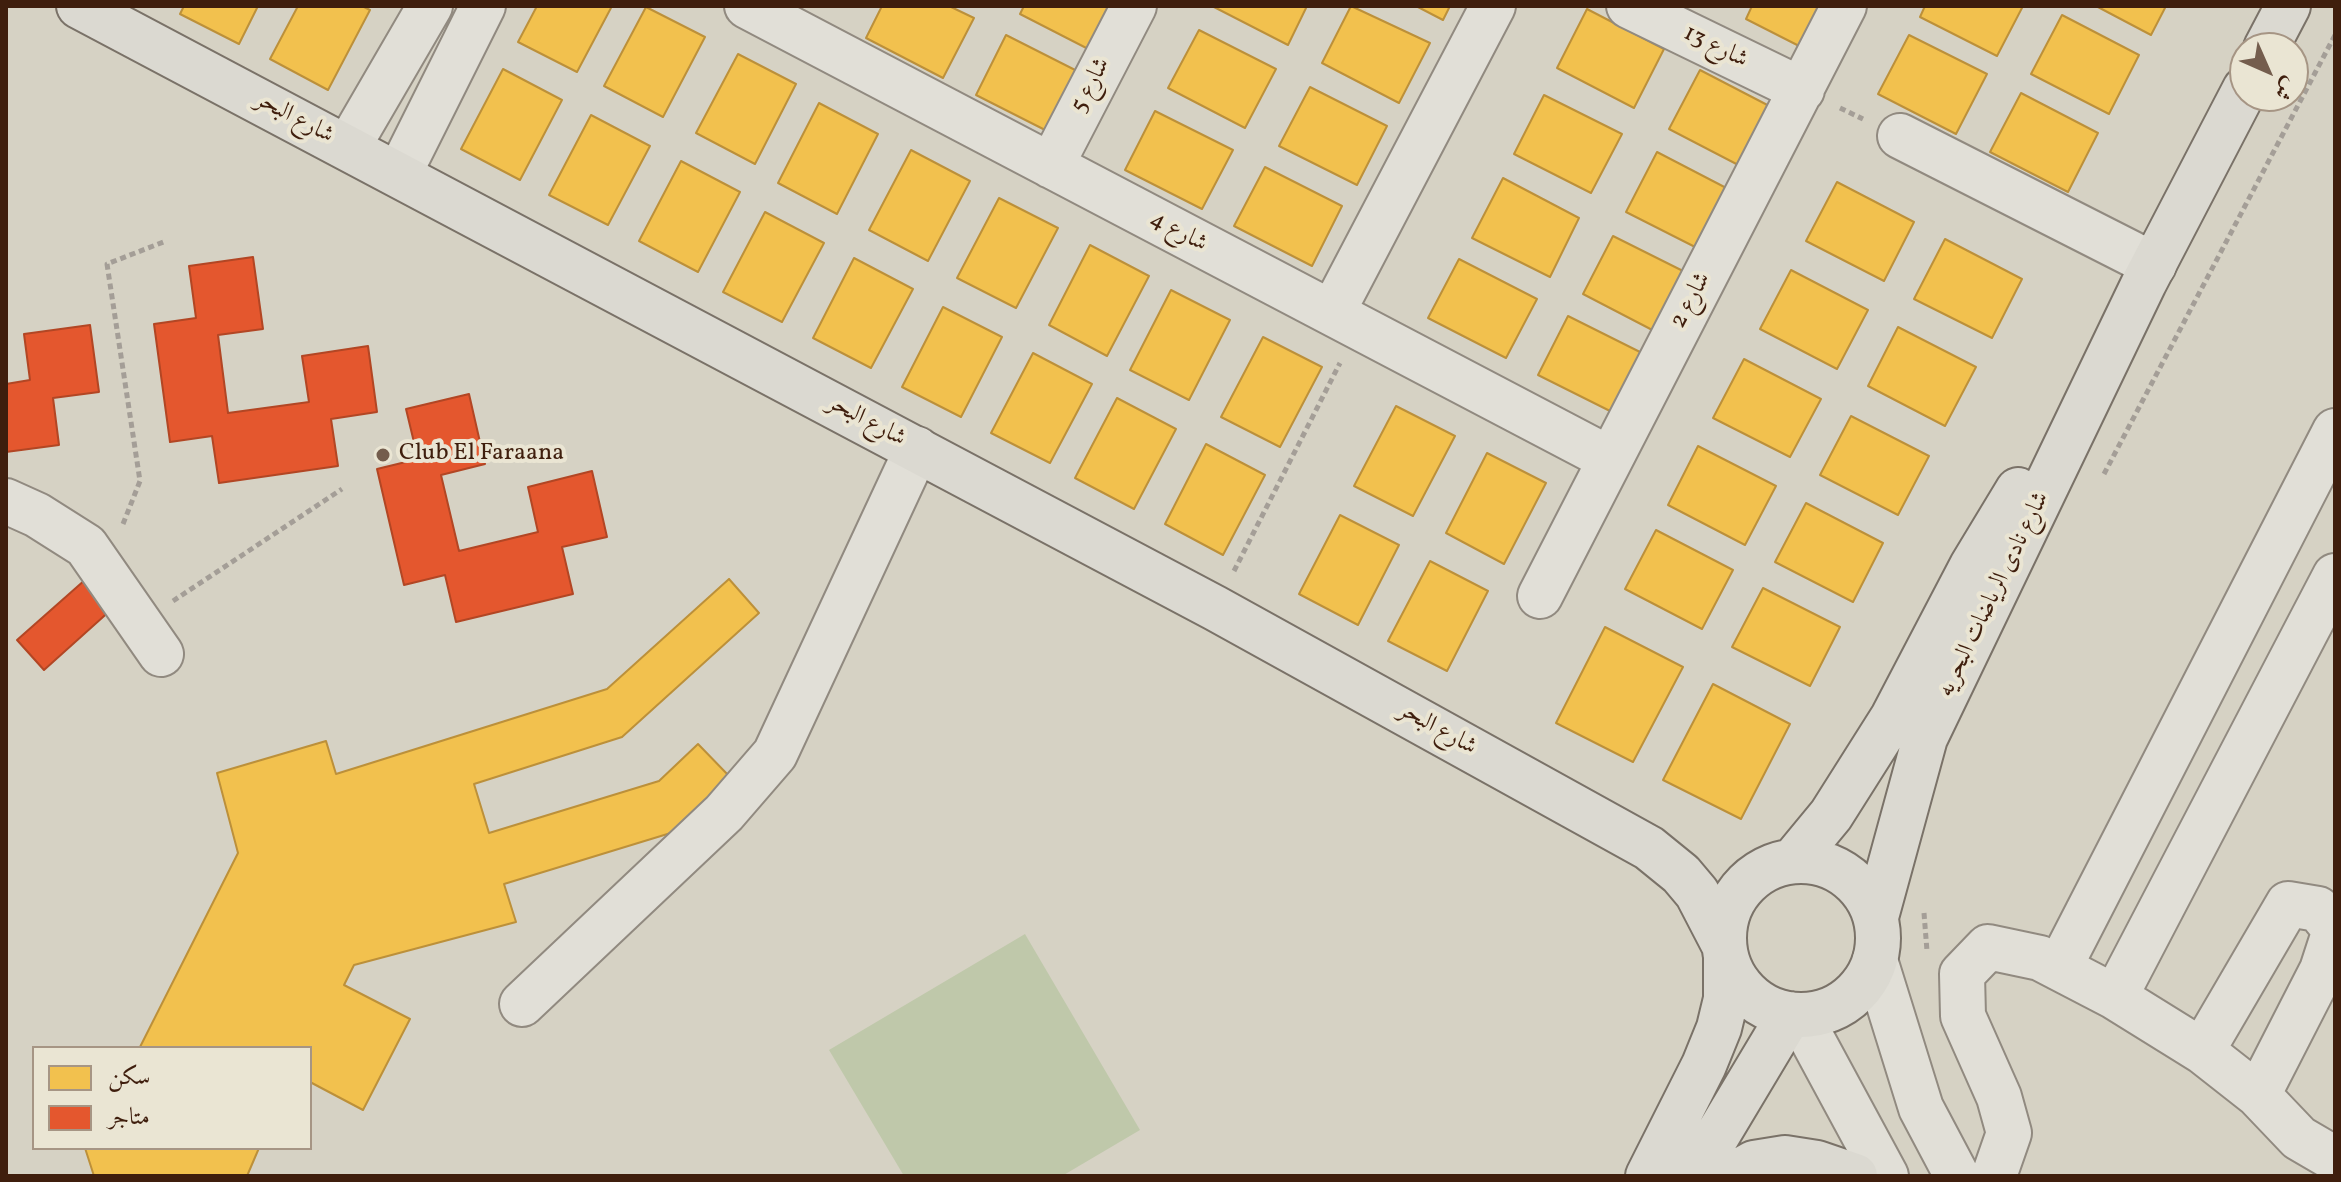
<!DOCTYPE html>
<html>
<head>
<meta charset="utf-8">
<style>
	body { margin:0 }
	#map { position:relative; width:2341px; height:1182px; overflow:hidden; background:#d6d2c4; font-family:Vollkorn,Amiri,serif }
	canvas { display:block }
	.frame { position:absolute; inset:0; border:8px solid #3f1e0d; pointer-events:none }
	.legend { position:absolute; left:32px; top:1046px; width:280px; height:104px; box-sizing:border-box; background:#eae5d3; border:2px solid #a69584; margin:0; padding:10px 14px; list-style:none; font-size:24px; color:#3f1e0d }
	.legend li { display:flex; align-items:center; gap:16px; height:40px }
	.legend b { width:40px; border:2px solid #a69584 }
	.north { position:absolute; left:2229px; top:32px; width:80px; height:80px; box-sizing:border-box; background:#eae5d3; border:2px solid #a69584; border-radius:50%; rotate:135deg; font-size:22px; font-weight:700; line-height:32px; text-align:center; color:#3f1e0d }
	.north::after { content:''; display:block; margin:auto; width:28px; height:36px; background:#745d4d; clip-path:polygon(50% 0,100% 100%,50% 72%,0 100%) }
</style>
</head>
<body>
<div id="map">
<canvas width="2341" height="1182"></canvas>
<div class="frame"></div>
<ul class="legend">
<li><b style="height:22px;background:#f2c14e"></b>سكن</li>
<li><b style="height:22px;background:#e4572e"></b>متاجر</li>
</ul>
<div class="north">ش</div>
</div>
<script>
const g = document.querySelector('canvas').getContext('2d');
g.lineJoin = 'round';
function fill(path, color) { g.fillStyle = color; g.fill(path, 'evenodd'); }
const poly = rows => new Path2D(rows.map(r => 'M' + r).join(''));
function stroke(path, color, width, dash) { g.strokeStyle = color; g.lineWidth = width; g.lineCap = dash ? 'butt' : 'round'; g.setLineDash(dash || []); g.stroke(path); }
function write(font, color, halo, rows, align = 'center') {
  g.font = font + ' Vollkorn,Amiri,serif'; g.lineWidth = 8; g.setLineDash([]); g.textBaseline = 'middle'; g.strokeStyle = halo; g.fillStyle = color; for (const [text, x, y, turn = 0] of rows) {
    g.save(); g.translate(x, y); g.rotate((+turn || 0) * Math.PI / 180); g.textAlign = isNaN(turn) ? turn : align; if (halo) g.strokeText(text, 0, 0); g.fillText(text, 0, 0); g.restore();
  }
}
const green = poly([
	[1025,934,1140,1130,1062,1176,904,1176,829,1050]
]);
const homes = poly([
	[184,6,258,6,239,44,180,14,184,6],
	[298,6,362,6,370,10,328,90,270,59,298,6],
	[537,6,612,6,577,72,518,42,537,6],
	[882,6,949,6,974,18,943,78,866,38,882,6],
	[1024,6,1122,6,1098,54,1020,14,1024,6],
	[1212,6,1307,6,1288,45,1212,6],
	[1351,6,1430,43,1399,103,1322,63,1351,6],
	[1416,6,1450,6,1443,20,1416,6],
	[1752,6,1827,6,1805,49,1746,19,1752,6],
	[1925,6,2023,6,1997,56,1920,17,1925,6],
	[2096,6,2166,6,2151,35,2096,6],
	[646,7,705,37,663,117,604,86,646,7],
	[1587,9,1664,49,1634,108,1557,68,1587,9],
	[2062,15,2139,55,2109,114,2031,74,2062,15],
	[1199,30,1276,69,1245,128,1168,88,1199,30],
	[1006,35,1083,74,1053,134,976,95,1006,35],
	[1909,35,1987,74,1956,134,1878,94,1909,35],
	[738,54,796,84,755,164,696,133,738,54],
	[503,69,562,100,520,180,461,149,503,69],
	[1700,70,1777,110,1746,169,1669,129,1700,70],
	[1310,87,1387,126,1357,185,1279,146,1310,87],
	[2021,93,2098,133,2068,192,1990,152,2021,93],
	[1544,95,1622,134,1591,193,1514,154,1544,95],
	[819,103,878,134,837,214,778,183,819,103],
	[1155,111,1233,150,1202,209,1125,170,1155,111],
	[591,115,650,146,608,225,549,195,591,115],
	[911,150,970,181,928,261,869,230,911,150],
	[1657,152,1734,192,1703,251,1626,212,1657,152],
	[681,161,740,192,698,272,639,241,681,161],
	[1265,167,1342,206,1312,266,1234,226,1265,167],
	[1503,178,1579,218,1550,277,1472,238,1503,178],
	[1837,182,1914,222,1884,281,1806,241,1837,182],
	[999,198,1058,228,1016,308,957,278,999,198],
	[765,212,824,243,782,322,723,292,765,212],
	[1613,236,1691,275,1660,334,1583,294,1613,236],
	[1945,239,2022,279,1992,338,1914,299,1945,239],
	[1090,245,1149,276,1107,356,1049,325,1090,245],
	[854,258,913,289,871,368,813,338,854,258],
	[1459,259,1537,299,1506,358,1428,318,1459,259],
	[1791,270,1868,310,1837,369,1760,329,1791,270],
	[1171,290,1230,320,1189,400,1130,370,1171,290],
	[943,307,1002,337,961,417,902,387,943,307],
	[1568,316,1646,355,1616,414,1538,375,1568,316],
	[1898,327,1976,367,1945,426,1868,386,1898,327],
	[1263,337,1322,367,1280,447,1221,417,1263,337],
	[1033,353,1092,384,1050,463,991,433,1033,353],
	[1744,359,1821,399,1790,457,1713,418,1744,359],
	[1117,398,1176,429,1134,509,1075,478,1117,398],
	[1396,406,1455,436,1413,516,1354,486,1396,406],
	[1851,416,1929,456,1898,515,1820,475,1851,416],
	[1206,444,1265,475,1223,555,1165,524,1206,444],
	[1698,446,1776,486,1745,545,1668,505,1698,446],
	[1487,453,1546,483,1504,564,1446,533,1487,453],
	[1806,503,1883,543,1853,602,1775,562,1806,503],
	[1340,515,1399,545,1358,625,1299,594,1340,515],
	[1656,530,1733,570,1702,629,1625,589,1656,530],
	[1430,561,1488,591,1447,671,1388,641,1430,561],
	[729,579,759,613,622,737,474,784,489,833,659,781,698,744,731,778,674,832,504,884,516,922,354,965,344,985,410,1019,363,1110,310,1082,310,1048,124,1048,140,1047,238,853,217,773,326,741,336,774,607,689,729,579],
	[1763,588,1840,627,1810,686,1732,647,1763,588],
	[1605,627,1683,667,1633,762,1556,723,1605,627],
	[1713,684,1790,724,1741,819,1663,780,1713,684],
	[85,1148,259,1148,247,1176,94,1176,85,1148]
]);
const shops = poly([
	[253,257,263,329,218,335,228,413,309,402,302,356,368,346,377,412,331,419,338,466,219,483,212,436,170,442,154,324,196,318,189,266,253,257],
	[90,325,99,392,53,398,59,445,6,452,6,384,30,380,24,334,90,325],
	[469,394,485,464,441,475,459,551,538,532,528,487,592,471,607,537,562,547,573,594,456,622,445,575,404,585,377,469,418,459,406,409,469,394],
	[86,579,113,608,44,670,17,640,86,579]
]);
const path = poly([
	[1840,108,1863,119],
	[2104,474,2335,35],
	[123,524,140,481,107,264,166,241],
	[1234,571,1340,363],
	[173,601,342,489],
	[1924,913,1927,951]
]);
const minor = poly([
	[747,6,1610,459],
	[1629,6,1802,90],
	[1900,136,2154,265],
	[348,147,430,6],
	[1051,166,1134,6],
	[399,174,483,6],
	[1332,313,1493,6],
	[6,501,37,515,86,546,161,654],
	[1540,596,1844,6],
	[1875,960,1921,1108,1957,1176],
	[2059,968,2335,431],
	[2115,997,2335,576],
	[522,1004,724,813,775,754,917,449],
	[1799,1015,1886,1176],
	[2202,1051,2288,904,2318,909,2335,930,2322,970,2258,1095],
	[1994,1176,2009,1133,1999,1097,1963,1016,1962,974,1988,947,2040,958,2115,997,2202,1051,2258,1095,2299,1138,2335,1159]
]);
const major = poly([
	[79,6,1215,608,1649,848,1681,874,1697,893,1724,945],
	[2266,48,2288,6],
	[1793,861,1831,815,1893,717,1972,566,2018,490],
	'1724 938a77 77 0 1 1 154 0a77 77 0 1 1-154 0Z',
	[1876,917,1925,738,2144,283,2245,89],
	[1648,1176,1704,1065,1719,1028,1726,999,1726,958],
	[1693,1176,1790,1014],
	[1731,1176,1754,1163,1785,1158,1817,1163,1855,1176]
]);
const markers = [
	[383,455,8,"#745d4d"]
];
const streetNames = [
	["شارع 13",1715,48,26],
	["شارع 5",1092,86,-63],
	["شارع البحر",294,119,28],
	["شارع 4",1178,233,28],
	["شارع 2",1692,301,-62],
	["شارع البحر",866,422,28],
	["شارع نادى الرياضات البحريه",1995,595,-64],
	["شارع البحر",1437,730,29]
];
const poiNames = [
	["Club El Faraana",399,455]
];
fill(green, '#bfc8aa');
fill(homes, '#f2c14e');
stroke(homes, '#bc903a', 2);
fill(shops, '#e4572e');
stroke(shops, '#b24624', 2);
stroke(minor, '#918a80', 48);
stroke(major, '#7a7268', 48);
stroke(path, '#a49e97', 5, [6, 4]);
stroke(minor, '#e1dfd7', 44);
stroke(major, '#dbd9d1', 44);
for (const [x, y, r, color] of markers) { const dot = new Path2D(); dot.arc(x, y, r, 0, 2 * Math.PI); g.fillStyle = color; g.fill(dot); stroke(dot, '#eae5d3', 3); }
write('24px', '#3f1e0d', '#eae5d3', streetNames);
write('24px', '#3f1e0d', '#eae5d3', poiNames, 'left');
</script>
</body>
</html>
